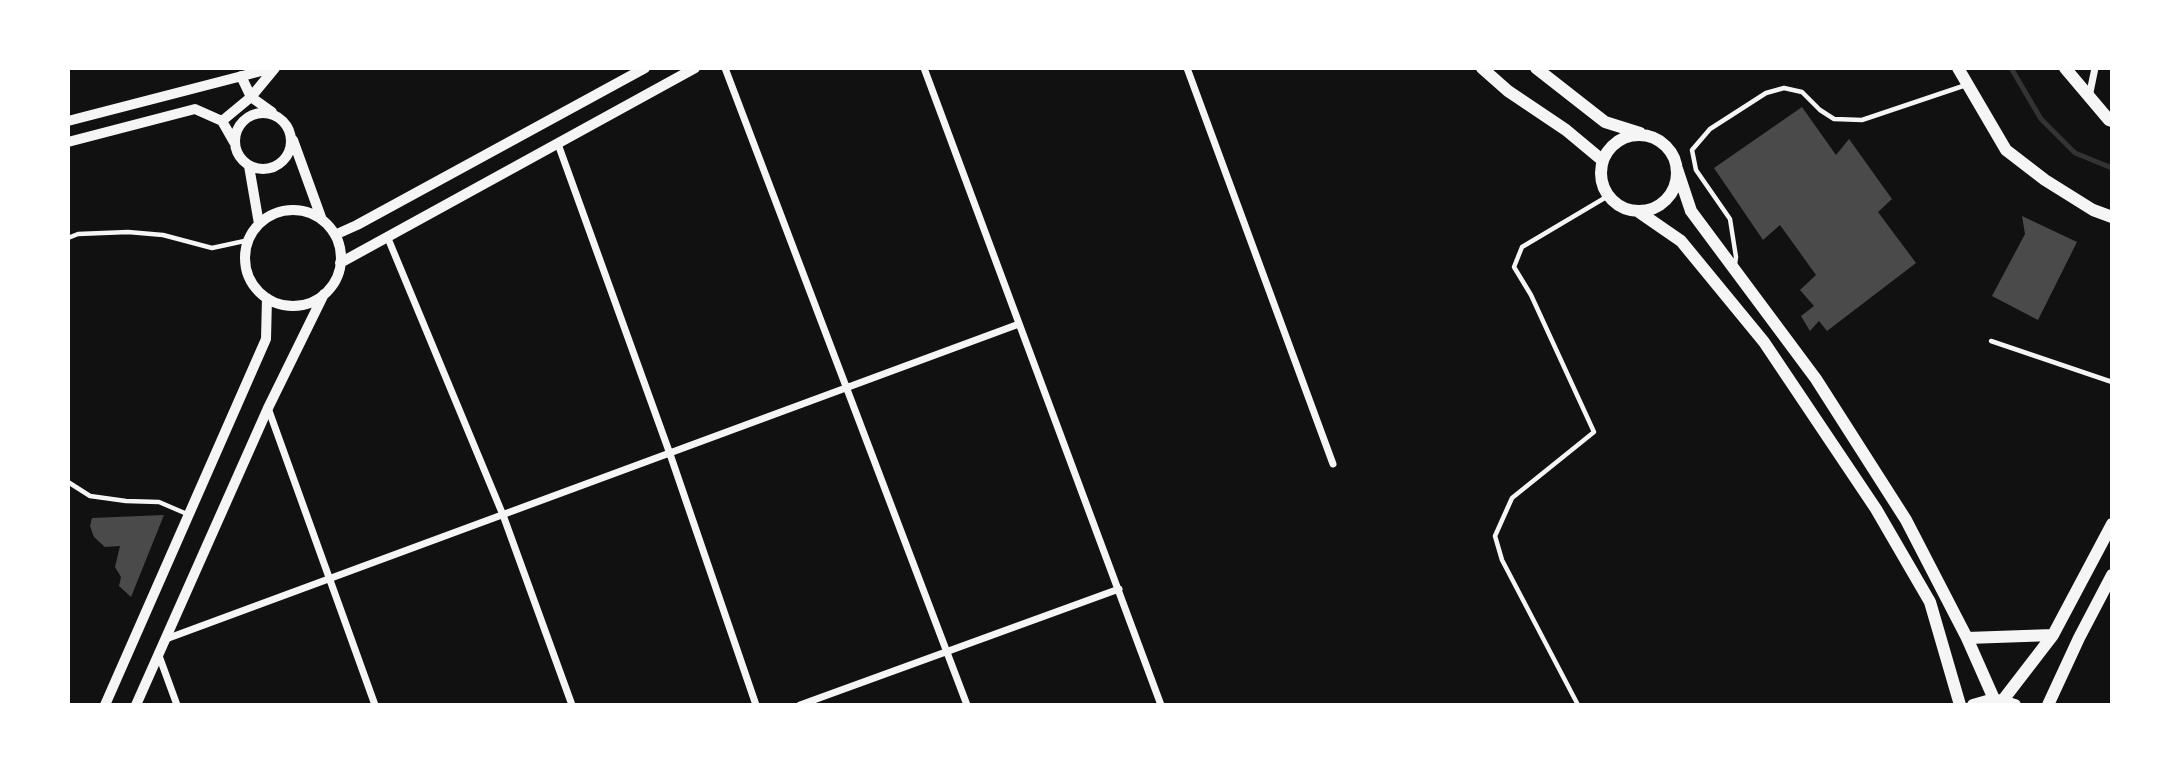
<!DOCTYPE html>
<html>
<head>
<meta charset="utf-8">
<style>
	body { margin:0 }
	#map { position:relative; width:2180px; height:773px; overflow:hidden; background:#111; font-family:Lato,sans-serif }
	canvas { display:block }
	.frame { position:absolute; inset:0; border:70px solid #fff; pointer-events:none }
</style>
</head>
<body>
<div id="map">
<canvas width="2180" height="773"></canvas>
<div class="frame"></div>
</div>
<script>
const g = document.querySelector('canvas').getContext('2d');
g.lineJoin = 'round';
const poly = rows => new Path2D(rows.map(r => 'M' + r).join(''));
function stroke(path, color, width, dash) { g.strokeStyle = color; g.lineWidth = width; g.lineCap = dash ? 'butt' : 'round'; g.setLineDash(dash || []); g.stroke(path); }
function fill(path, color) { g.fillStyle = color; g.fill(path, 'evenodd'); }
const stream = poly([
	[2011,68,2041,119,2075,153,2112,168]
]);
const building = poly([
	[1802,107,1836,155,1849,139,1892,199,1878,212,1916,263,1827,331,1819,321,1810,331,1801,316,1814,306,1800,290,1816,275,1780,225,1763,240,1714,168],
	[2022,216,2077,242,2038,320,1992,296,2025,234],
	[164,515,131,597,119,586,121,577,115,567,120,546,105,547,94,537,90,526,92,518]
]);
const service = poly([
	[68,238,78,234,128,232,163,235,212,248,249,240],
	[1735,264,1736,257,1730,219,1696,170,1692,150,1710,129,1766,93,1784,88,1802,92,1820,110,1834,119,1862,120,1966,85],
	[1991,341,2112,382],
	[68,482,90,496,126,501,159,502,187,514],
	[1578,705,1502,560,1495,536,1512,498,1594,432,1531,295,1514,267,1522,247,1608,196]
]);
const minor = poly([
	[725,68,967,705],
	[924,68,1161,705],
	[1187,68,1333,464],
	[2089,97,2095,68],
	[558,144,670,454,756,705],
	[387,236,503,515,572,705],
	[268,408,375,705],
	[166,639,1019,324],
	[158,653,177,705],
	[800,705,1119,589]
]);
const tertiary = poly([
	[241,76,251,97,272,112],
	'235 141a28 28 0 1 1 56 0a28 28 0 1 1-56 0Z',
	[68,121,273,68],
	[222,121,251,97,275,68],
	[293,140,322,220],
	[68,142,195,109,222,121,234,142],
	[249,166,259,224],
	'245 258a48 48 0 1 1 96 0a48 48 0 1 1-96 0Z',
	[333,232,337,234,357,225,645,68],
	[340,263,695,68],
	[105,705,266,339,267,298],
	[136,705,268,408,324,294]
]);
const secondary = poly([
	[1482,68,1508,91,1566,130,1602,160],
	[1536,68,1605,122,1640,133],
	[1958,68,2006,150,2045,180,2093,210,2112,217],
	[2065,68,2109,120,2112,121],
	'1601 173a38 38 0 1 1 76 0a38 38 0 1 1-76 0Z',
	[1677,169,1691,211,1816,379,1906,520,1967,638,1994,699],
	[1639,212,1681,241,1764,342,1876,509,1930,602,1960,705],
	[1967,638,2053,635],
	[2003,700,2053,635,2112,524],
	[1973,705,1994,699,2015,705],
	[2048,705,2079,638,2112,575]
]);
stroke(stream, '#333', 5);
fill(building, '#4a4a4a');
stroke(service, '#f5f5f5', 4.5);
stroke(minor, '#f5f5f5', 7);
stroke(tertiary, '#f5f5f5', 10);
stroke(secondary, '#f5f5f5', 12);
</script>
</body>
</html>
